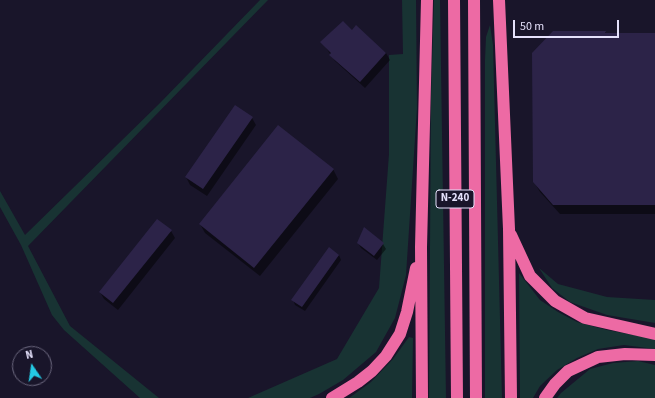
<!DOCTYPE html>
<html>
<head>
<meta charset="utf-8">
<style>
	body { margin:0 }
	#map { position:relative; width:655px; height:398px; overflow:hidden; background:#19152a; font-family:"Source Sans 3",sans-serif }
	canvas { display:block }
	.north { position:absolute; left:12px; top:346px; width:40px; height:40px; box-sizing:border-box; background:#19152a; border:1px solid #6b677e; border-radius:50%; rotate:347deg; font-size:11px; font-weight:700; line-height:16px; text-align:center; color:#e5e1fb }
	.north::after { content:''; display:block; margin:auto; width:14px; height:18px; background:#24cae4; clip-path:polygon(50% 0,100% 100%,50% 72%,0 100%) }
	.scale { position:absolute; left:513px; top:20px; width:106px; height:18px; box-sizing:border-box; border:2px solid #e5e1fb; border-top:0; padding-left:5px; font-size:12px; line-height:14px; white-space:nowrap; color:#e5e1fb; -webkit-text-stroke:3px #19152a; paint-order:stroke }
</style>
</head>
<body>
<div id="map">
<canvas width="655" height="398"></canvas>
<div class="north">N</div>
<div class="scale">50 m</div>
</div>
<script>
const g = document.querySelector('canvas').getContext('2d');
g.lineJoin = 'round';
function fill(path, color) { g.fillStyle = color; g.fill(path, 'evenodd'); }
const poly = rows => new Path2D(rows.map(r => 'M' + r).join(''));
function stroke(path, color, width, dash) { g.strokeStyle = color; g.lineWidth = width; g.lineCap = dash ? 'butt' : 'round'; g.setLineDash(dash || []); g.stroke(path); }
function write(font, color, halo, rows, align = 'center') {
  g.font = font + ' "Source Sans 3",sans-serif'; g.lineWidth = 3.5; g.setLineDash([]); g.textBaseline = 'middle'; g.strokeStyle = halo; g.fillStyle = color; for (const [text, x, y, turn = 0] of rows) {
    g.save(); g.translate(x, y); g.rotate((+turn || 0) * Math.PI / 180); g.textAlign = isNaN(turn) ? turn : align; if (halo) g.strokeText(text, 0, 0); g.fillText(text, 0, 0); g.restore();
  }
}
const green = poly([
	[260,0,268,0,28,246,70,326,159,398,140,398,64,330,52,315,21,245,0,207,0,191,25,235,160,103],
	[402,0,416,0,417,108,406,275,395,318,376,352,343,380,319,394,310,398,248,398,337,359,379,288,389,154,389,55,403,54],
	[434,0,440,0,446,398,429,398,431,96],
	[490,25,493,45,502,398,485,398,485,60,486,37],
	[539,268,558,284,607,297,655,300,655,323,607,315,570,302,552,288],
	[519,273,540,300,558,312,577,322,607,330,655,339,655,349,624,345,598,349,577,358,557,370,540,386,533,398,520,398],
	[409,337,413,338,412,398,349,398,371,382,393,359],
	[638,361,655,365,655,398,557,398,561,393,590,369,613,363]
]);
const shadow = poly([
	[352,31,386,53,390,60,365,88,335,61,322,42],
	[605,32,607,34,655,34,655,214,560,214,540,192,534,182],
	[252,118,256,125,207,196,190,185,186,177],
	[333,169,338,179,260,276,205,233,200,224],
	[171,231,175,238,118,310,104,299,100,292],
	[358,243,383,244,386,249,377,260,361,248],
	[339,255,341,260,305,311,295,305,293,300]
]);
const building = poly([
	[343,21,352,30,356,25,386,53,360,82,329,55,331,53,320,42],
	[553,31,606,31,605,33,655,33,655,205,553,205,533,182,532,53],
	[235,105,253,117,203,189,185,177],
	[278,125,334,169,254,268,199,224],
	[157,219,172,230,113,303,99,292],
	[364,227,384,243,374,256,357,243],
	[329,247,339,255,302,307,291,300]
]);
const highway = poly([
	[454,0,457,398],
	[474,0,476,398],
	[499,0,509,229,511,398],
	[511,235,530,276,555,301,585,318,655,334],
	[332,398,358,382,372,371,386,356,400,334,407,312,416,268],
	[422,398,421,247,427,0],
	[545,398,555,384,568,371,598,357,625,354,655,355]
]);
const shields = [
	[455,199,38]
];
const shieldNames = [
	["N-240",455,199]
];
fill(green, '#183333');
fill(shadow, '#0007');
fill(building, '#2c2348');
stroke(highway, '#ed6aa4', 12);
for (const [x, y, w] of shields) { const box = new Path2D(); box.roundRect(x - w / 2, y - 9, w, 18, 3); g.fillStyle = '#19152a'; g.fill(box); stroke(box, '#e5e1fb', 1); }
write('bold 11px', '#e5e1fb', null, shieldNames);
</script>
</body>
</html>
